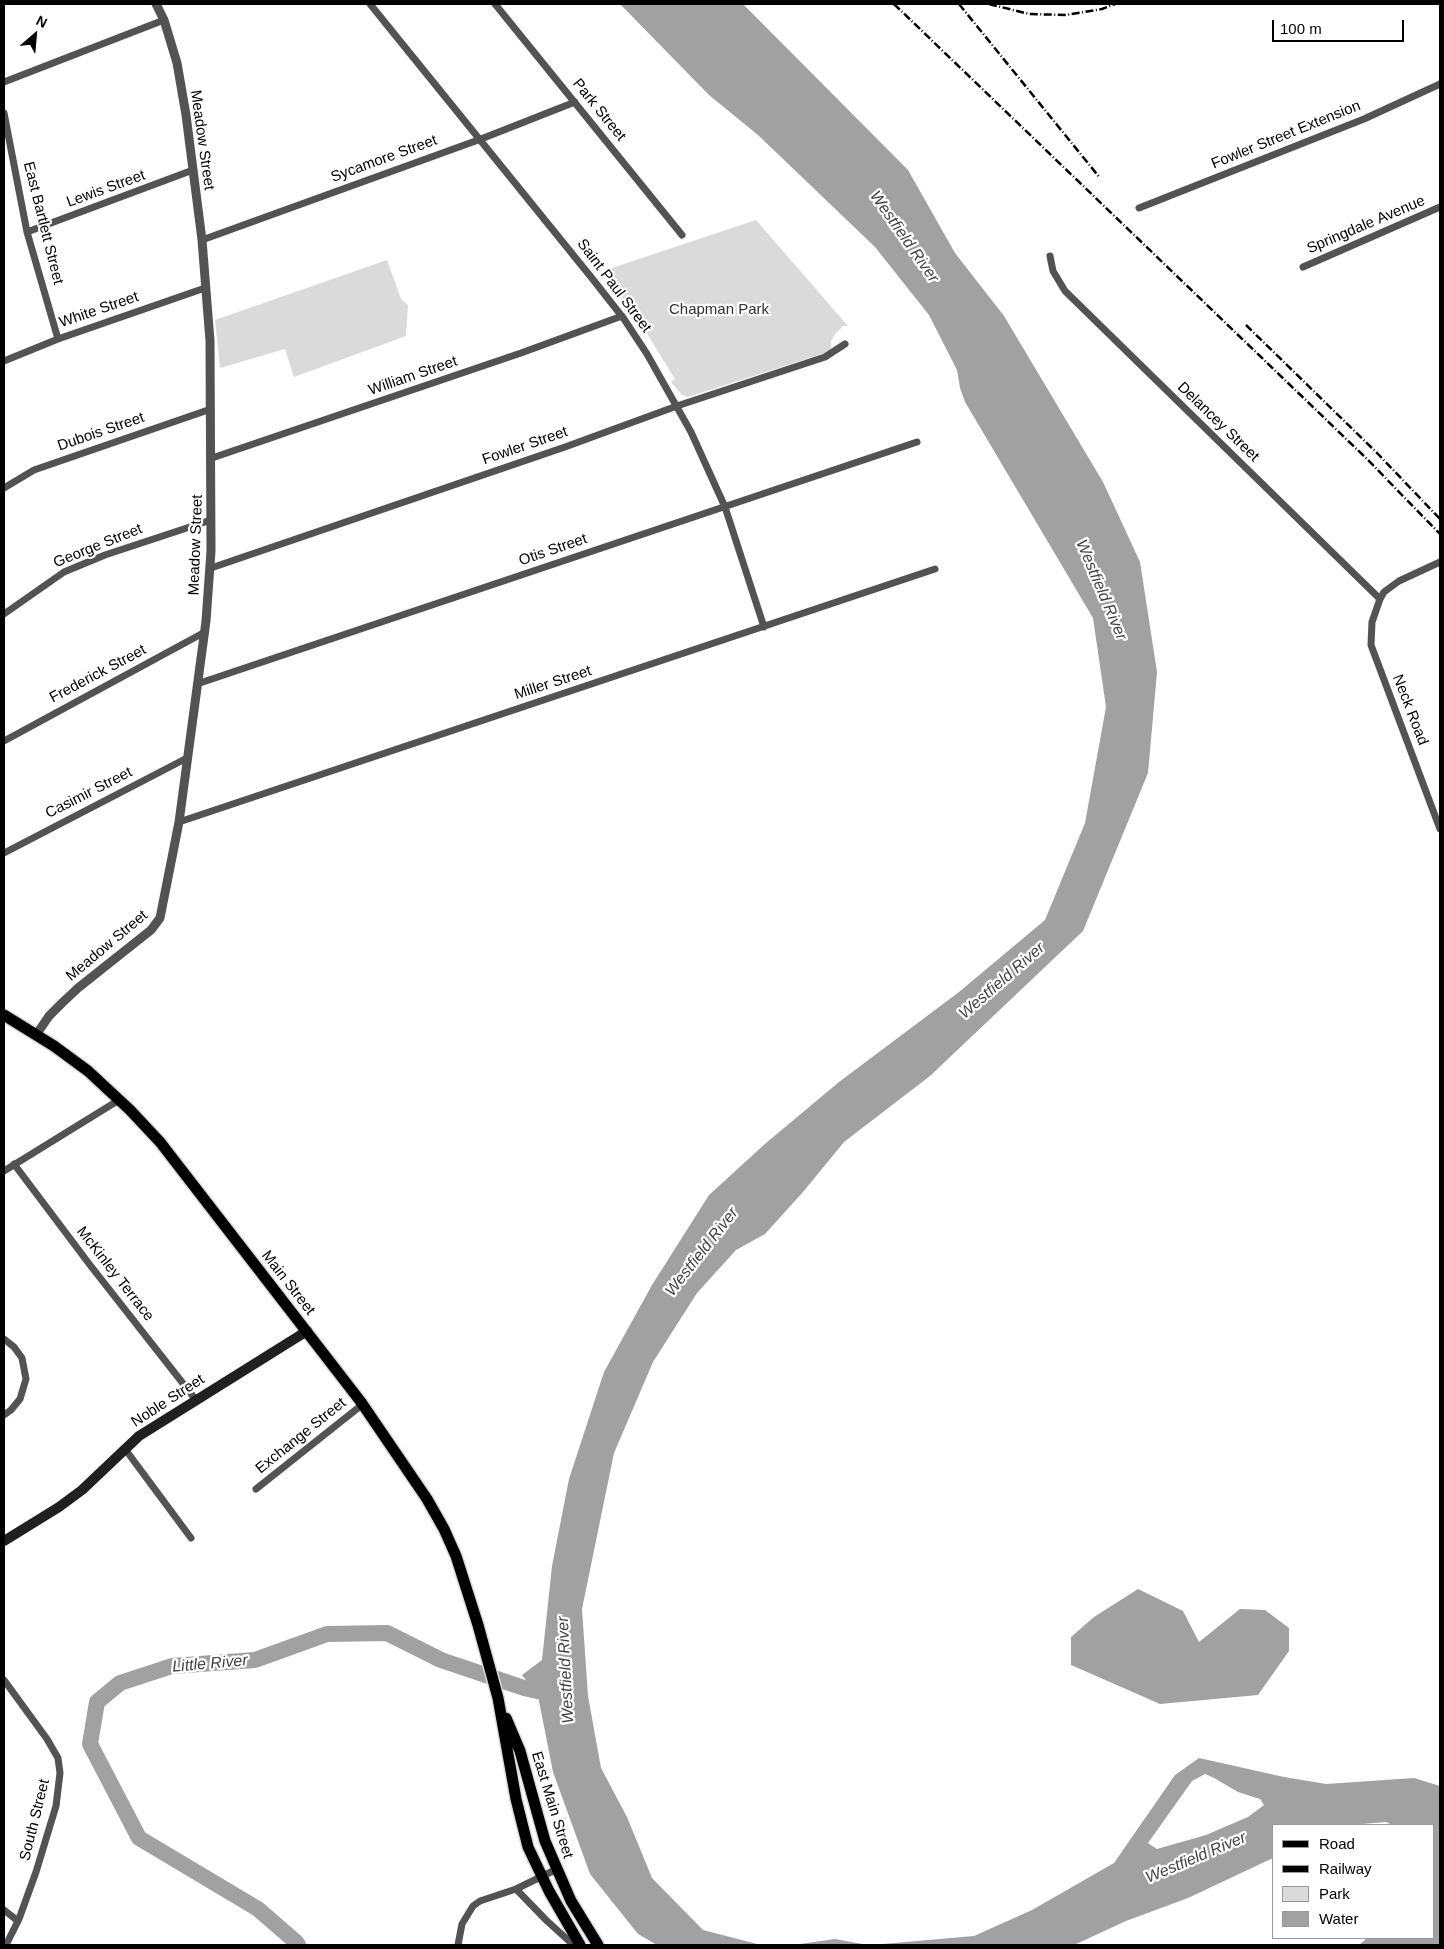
<!DOCTYPE html>
<html>
<head>
<meta charset="utf-8">
<style>
	body { margin:0 }
	#map { position:relative; width:1444px; height:1949px; overflow:hidden; background:#fff; font-family:Arial,sans-serif }
	canvas { display:block }
	.frame { position:absolute; inset:0; border:5px solid #000; pointer-events:none }
	.legend { position:absolute; left:1272px; top:1824px; width:162px; height:115px; box-sizing:border-box; background:#fff; border:1px solid #999; margin:0; padding:6px 9px; list-style:none; font-size:15px; color:#000 }
	.legend li { display:flex; align-items:center; gap:10px; height:25px }
	.legend b { width:25px; border:1px solid #999 }
	.north { position:absolute; left:10px; top:10px; width:50px; height:50px; -webkit-text-stroke:4px #fff; paint-order:stroke; rotate:27deg; font-size:14px; font-weight:700; line-height:20px; text-align:center; color:#000 }
	.north::after { content:''; display:block; margin:auto; width:18px; height:22px; background:#000; clip-path:polygon(50% 0,100% 100%,50% 72%,0 100%) }
	.scale { position:absolute; left:1272px; top:20px; width:132px; height:22px; box-sizing:border-box; border:2px solid #000; border-top:0; padding-left:6px; font-size:15px; line-height:18px; white-space:nowrap; color:#000; -webkit-text-stroke:4px #fff; paint-order:stroke }
</style>
</head>
<body>
<div id="map">
<canvas width="1444" height="1949"></canvas>
<div class="frame"></div>
<ul class="legend">
<li><b style="height:6px;background:#000"></b>Road</li>
<li><b style="height:6px;background:#000"></b>Railway</li>
<li><b style="height:14px;background:#dadada"></b>Park</li>
<li><b style="height:14px;background:#a1a1a1"></b>Water</li>
</ul>
<div class="north">N</div>
<div class="scale">100 m</div>
</div>
<script>
const g = document.querySelector('canvas').getContext('2d');
g.lineJoin = 'round';
function fill(path, color) { g.fillStyle = color; g.fill(path, 'evenodd'); }
const poly = rows => new Path2D(rows.map(r => 'M' + r).join(''));
function stroke(path, color, width, dash) { g.strokeStyle = color; g.lineWidth = width; g.lineCap = dash ? 'butt' : 'round'; g.setLineDash(dash || []); g.stroke(path); }
function write(font, color, halo, rows, align = 'center') {
  g.font = font + ' Arial,sans-serif'; g.lineWidth = 4.5; g.setLineDash([]); g.textBaseline = 'middle'; g.strokeStyle = halo; g.fillStyle = color; for (const [text, x, y, turn = 0] of rows) {
    g.save(); g.translate(x, y); g.rotate((+turn || 0) * Math.PI / 180); g.textAlign = isNaN(turn) ? turn : align; if (halo) g.strokeText(text, 0, 0); g.fillText(text, 0, 0); g.restore();
  }
}
const green = poly([
	[756,220,848,326,843,326,836,333,831,341,831,351,688,397,682,395,671,382,675,379,636,316,600,272],
	[387,260,401,299,408,305,406,336,294,377,285,349,220,368,215,320]
]);
const water = poly([
	[620,4,743,4,908,170,955,253,1004,316,1103,482,1140,562,1157,672,1148,773,1083,931,930,1076,844,1142,803,1192,765,1234,736,1250,697,1293,653,1362,614,1453,582,1609,588,1696,601,1768,627,1817,652,1878,703,1930,761,1945,657,1945,638,1934,590,1874,553,1772,538,1696,522,1675,542,1660,552,1566,569,1479,604,1372,652,1285,709,1195,766,1143,839,1082,959,992,1045,920,1085,823,1106,707,1093,618,965,402,960,388,957,370,929,315,875,247,758,135,709,95],
	[1138,1589,1183,1611,1199,1642,1240,1609,1265,1610,1289,1628,1289,1651,1258,1695,1160,1704,1071,1665,1071,1637,1094,1617],
	[1199,1758,1284,1777,1326,1784,1414,1778,1440,1786,1440,1945,1359,1945,1367,1938,1433,1938,1433,1825,1392,1825,1386,1822,1350,1825,1273,1825,1273,1858,1188,1898,1126,1921,1074,1945,871,1945,974,1936,1032,1910,1114,1863,1175,1775],
	[1205,1774,1214,1778,1238,1792,1260,1799,1264,1805,1248,1817,1206,1835,1157,1849,1148,1843,1192,1781],
	[835,1939,868,1945,793,1945]
]);
const river = poly([
	[298,1945,296,1942,258,1909,139,1838,90,1744,97,1702,120,1683,172,1666,255,1660,327,1634,387,1633,441,1660,524,1688,555,1695]
]);
const minor = poly([
	[370,4,591,277,624,319,647,354,691,432,725,507,764,627],
	[495,4,682,235],
	[4,82,164,20],
	[4,113,27,232,58,339],
	[1139,208,1364,119,1440,84],
	[27,232,193,170],
	[202,240,481,139,575,102],
	[1050,256,1053,271,1065,291,1380,599],
	[1303,267,1440,207],
	[4,361,58,339,205,288],
	[212,458,521,353,622,316],
	[4,488,34,470,211,409],
	[1440,562,1399,581,1384,592,1380,599,1372,622,1371,645,1440,829],
	[211,568,565,447,677,406,825,357,845,344],
	[4,614,64,572,105,555,211,520],
	[197,684,917,442],
	[4,741,205,632],
	[179,822,935,569],
	[4,853,187,758],
	[14,1164,90,1265,196,1400],
	[4,1171,119,1100],
	[4,1339,14,1347,22,1358,26,1379,20,1399,11,1410,4,1415],
	[125,1449,191,1538],
	[256,1489,363,1404],
	[4,1680,47,1739,58,1758,60,1773,56,1806,36,1872,19,1919,6,1945],
	[516,1889,546,1920,569,1941,577,1945],
	[4,1910,18,1921],
	[458,1945,462,1924,473,1906,480,1901,516,1889,557,1869]
]);
const tertiary = poly([
	[36,1035,49,1016,62,1003,78,988,151,930,160,918,179,822,206,621,211,551,210,341,202,240,186,115,177,63,164,20,156,4]
]);
const secondary = poly([
	[4,1541,59,1507,82,1490,139,1436,307,1331]
]);
const primary = poly([
	[4,1015,54,1046,88,1071,130,1110,160,1142,361,1402,427,1499,444,1529,456,1556,478,1625,498,1698,516,1799,528,1847,549,1891,580,1945],
	[506,1718,520,1751,545,1841,571,1901,598,1945]
]);
const rail = poly([
	[894,4,1367,459,1440,534],
	[959,4,1100,178],
	[989,4,1029,14,1066,15,1102,9,1115,4],
	[1246,325,1378,454,1440,519]
]);
const streetNames = [
	["Park Street",599,110,51],
	["Fowler Street Extension",1286,135,-22],
	["Meadow Street",202,140,82],
	["Sycamore Street",384,159,-20],
	["Lewis Street",106,189,-20],
	["East Bartlett Street",43,223,76],
	["Springdale Avenue",1366,225,-23],
	["Saint Paul Street",614,286,53],
	["White Street",99,310,-19],
	["William Street",413,376,-19],
	["Delancey Street",1218,422,44],
	["Dubois Street",101,432,-19],
	["Fowler Street",525,446,-19],
	["Meadow Street",196,545,-88],
	["George Street",98,546,-22],
	["Otis Street",553,550,-19],
	["Frederick Street",98,674,-28],
	["Miller Street",553,683,-18],
	["Neck Road",1410,710,69],
	["Casimir Street",89,793,-27],
	["Meadow Street",107,946,-40],
	["McKinley Terrace",115,1274,52],
	["Main Street",288,1283,52],
	["Noble Street",168,1401,-33],
	["Exchange Street",301,1436,-39],
	["East Main Street",552,1805,73],
	["South Street",35,1820,-76]
];
const parkNames = [
	["Chapman Park",719,310]
];
const waterNames = [
	["Westfield River",904,237,55],
	["Westfield River",1101,590,67],
	["Westfield River",1002,981,-41],
	["Westfield River",702,1252,-52],
	["Little River",210,1664,-5],
	["Westfield River",566,1670,-93],
	["Westfield River",1196,1858,-23]
];
fill(green, '#dadada');
fill(water, '#a1a1a1');
stroke(river, '#a1a1a1', 16);
stroke(primary, '#dbdbdb', 14);
stroke(minor, '#535353', 7);
stroke(tertiary, '#535353', 9);
stroke(secondary, '#202020', 10);
stroke(primary, '#000', 11);
stroke(rail, '#000', 2.5, [8, 2.5, 1, 2.5]);
write('15px', '#000', '#fff', streetNames);
write('15px', '#313131', '#fff', parkNames);
write('italic 16px', '#424242', '#fff', waterNames);
</script>
</body>
</html>
